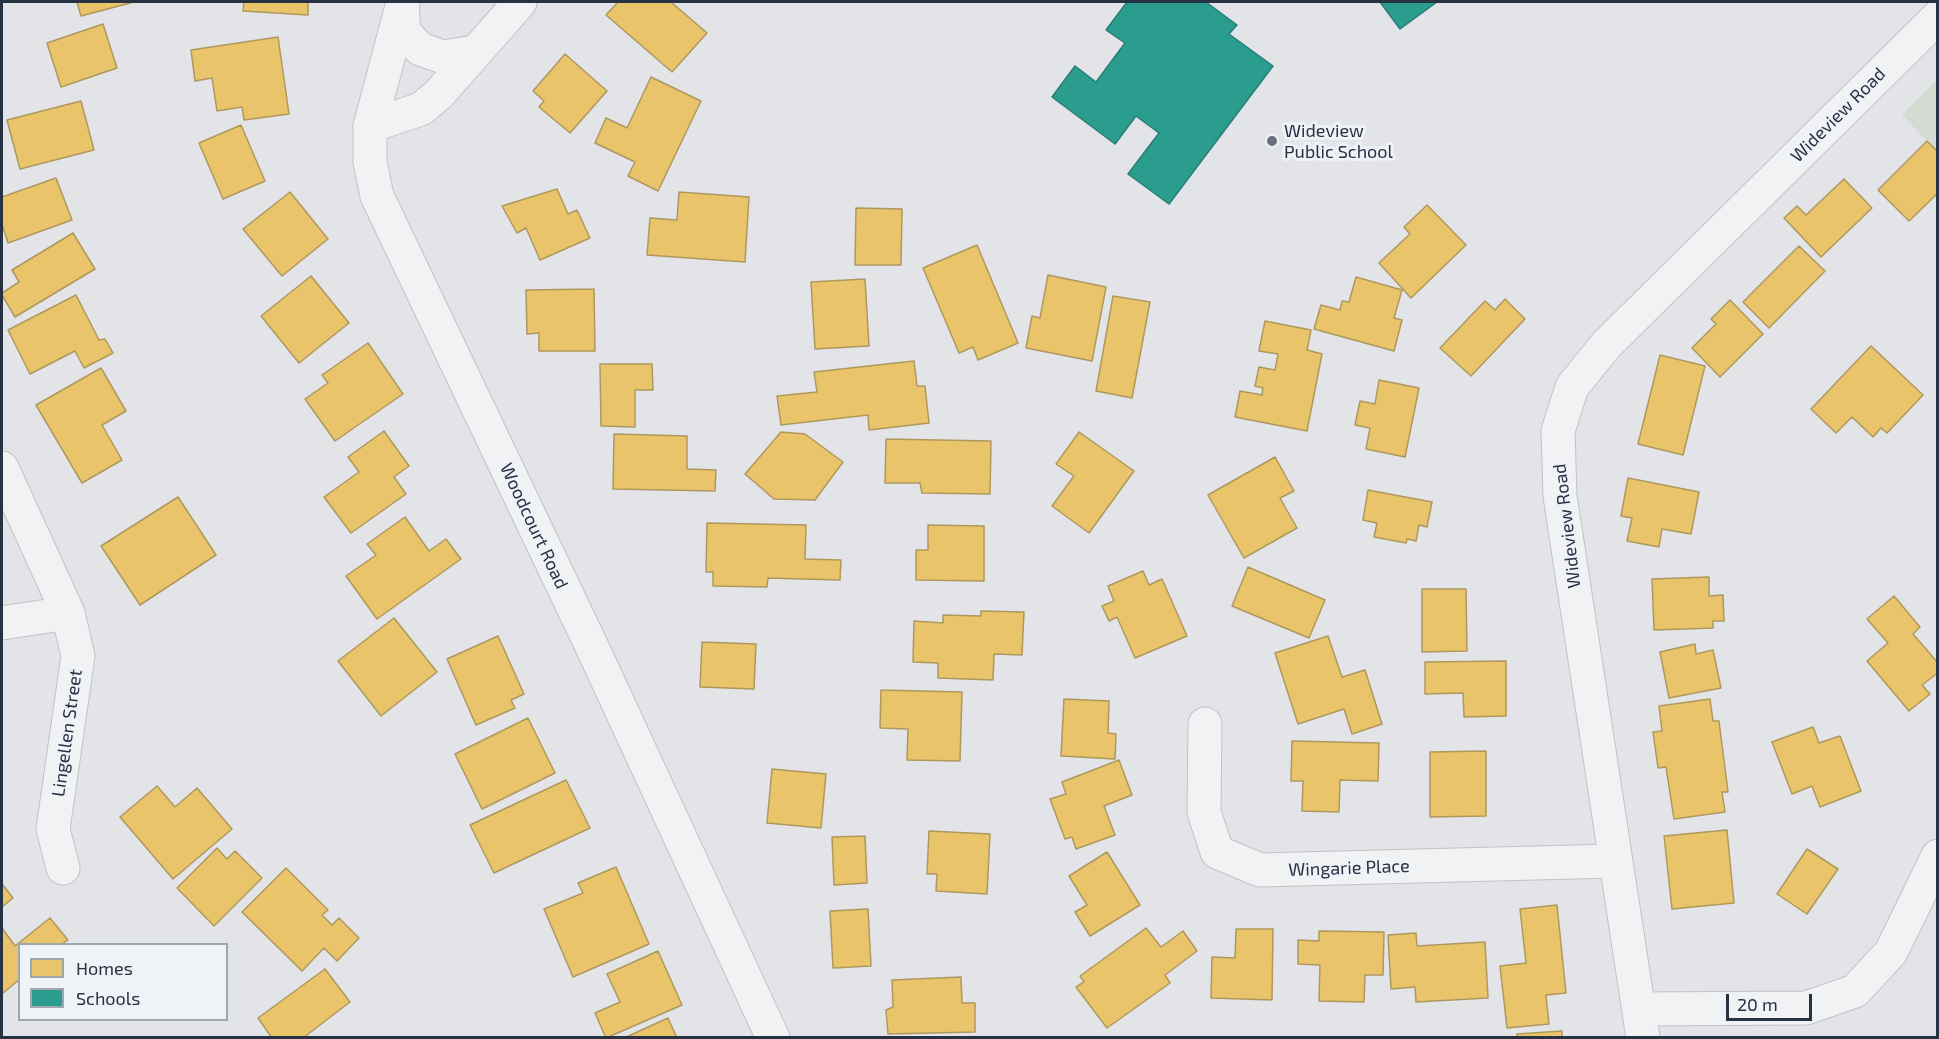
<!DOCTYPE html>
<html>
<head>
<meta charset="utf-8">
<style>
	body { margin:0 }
	#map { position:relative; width:1939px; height:1039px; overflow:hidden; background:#e2e4e7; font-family:"Exo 2",sans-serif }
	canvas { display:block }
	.frame { position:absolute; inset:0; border:3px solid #273242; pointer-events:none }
	.legend { position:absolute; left:18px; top:943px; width:210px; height:78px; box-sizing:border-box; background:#eff3f7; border:2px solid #9fa6af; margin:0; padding:8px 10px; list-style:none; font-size:18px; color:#273242 }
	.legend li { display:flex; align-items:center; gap:12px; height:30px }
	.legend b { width:30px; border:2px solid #9fa6af }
	.scale { position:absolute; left:1726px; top:994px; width:86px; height:27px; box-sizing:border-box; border:3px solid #273242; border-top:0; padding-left:8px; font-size:18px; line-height:21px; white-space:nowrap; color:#273242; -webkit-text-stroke:4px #eff3f7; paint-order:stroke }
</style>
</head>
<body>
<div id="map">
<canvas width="1939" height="1039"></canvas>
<div class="frame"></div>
<ul class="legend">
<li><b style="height:16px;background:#e9c46a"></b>Homes</li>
<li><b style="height:16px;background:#2a9d8f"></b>Schools</li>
</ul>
<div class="scale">20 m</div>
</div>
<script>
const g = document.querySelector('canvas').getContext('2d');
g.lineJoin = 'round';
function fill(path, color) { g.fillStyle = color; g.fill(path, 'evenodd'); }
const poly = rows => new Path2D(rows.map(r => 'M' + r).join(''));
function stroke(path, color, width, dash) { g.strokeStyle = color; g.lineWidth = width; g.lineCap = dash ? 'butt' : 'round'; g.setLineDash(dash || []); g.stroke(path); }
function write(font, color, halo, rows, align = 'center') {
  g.font = font + ' "Exo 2",sans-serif'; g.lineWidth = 6; g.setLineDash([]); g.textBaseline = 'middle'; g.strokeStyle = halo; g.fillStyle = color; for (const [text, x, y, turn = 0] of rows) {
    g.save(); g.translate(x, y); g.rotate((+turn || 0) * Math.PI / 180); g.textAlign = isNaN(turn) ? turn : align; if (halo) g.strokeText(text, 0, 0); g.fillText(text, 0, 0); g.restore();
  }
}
const green = poly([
	[1937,80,1937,151,1902,115]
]);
const homes = poly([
	[77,2,134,2,81,16,77,2],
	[244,2,308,2,308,15,243,11,244,2],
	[618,2,671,2,707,33,672,72,606,15,618,2],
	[103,24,117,68,61,87,47,43,103,24],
	[278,37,289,114,244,120,242,107,217,111,212,78,195,81,191,50,278,37],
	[565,54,607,91,570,133,539,107,544,101,533,91,565,54],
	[651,77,701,101,658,191,628,176,635,162,595,143,606,118,627,128,651,77],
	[81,101,94,150,20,169,7,120,81,101],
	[241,125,265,181,223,199,199,143,241,125],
	[1927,141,1938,152,1938,193,1909,221,1878,190,1927,141],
	[56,178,72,220,8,243,2,224,2,197,56,178],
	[1844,179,1872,208,1821,257,1784,218,1797,206,1806,215,1844,179],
	[557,189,568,214,577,210,590,238,540,260,526,228,517,233,502,206,557,189],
	[290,192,328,239,282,276,243,229,290,192],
	[679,192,749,197,745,262,647,255,650,218,677,220,679,192],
	[1427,205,1466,245,1411,298,1379,263,1410,234,1404,227,1427,205],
	[856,208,902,209,901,265,855,265,856,208],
	[73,233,95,269,15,317,2,295,2,293,19,282,12,270,73,233],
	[977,245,1018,343,978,360,973,347,959,353,923,268,977,245],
	[1799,246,1825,271,1769,328,1743,302,1799,246],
	[1048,275,1106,287,1092,361,1026,348,1032,316,1040,318,1048,275],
	[311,276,349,323,299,363,261,316,311,276],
	[1356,277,1402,290,1394,318,1402,320,1394,351,1314,329,1321,305,1340,310,1342,301,1349,302,1356,277],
	[865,279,869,346,815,349,811,282,865,279],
	[594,289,595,351,539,351,539,333,527,334,526,290,594,289],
	[76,295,99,340,105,339,113,353,84,368,75,351,30,374,8,330,76,295],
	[1113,296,1150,302,1132,398,1096,391,1113,296],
	[1505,299,1525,319,1471,376,1440,348,1485,301,1495,310,1505,299],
	[1730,300,1763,334,1720,377,1692,348,1716,324,1711,319,1730,300],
	[1265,321,1311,330,1307,350,1322,354,1307,431,1235,417,1240,391,1262,395,1263,388,1255,386,1259,367,1275,370,1278,354,1259,351,1265,321],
	[368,343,403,394,335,441,305,399,328,383,322,375,368,343],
	[1871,346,1923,395,1887,433,1881,428,1873,437,1852,417,1836,433,1811,409,1871,346],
	[1660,355,1705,366,1683,455,1638,444,1660,355],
	[914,361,917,386,925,386,929,423,869,430,868,415,781,425,777,396,817,392,814,372,914,361],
	[600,364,652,364,653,390,635,390,635,427,601,426,600,364],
	[101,368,126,411,102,425,122,460,82,483,36,405,101,368],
	[1379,380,1419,388,1405,457,1366,449,1370,428,1355,425,1360,401,1375,404,1379,380],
	[384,431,409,466,394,477,406,494,351,533,324,497,359,472,348,457,384,431],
	[781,432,805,434,843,462,815,500,774,499,745,474,781,432],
	[1079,432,1134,471,1089,533,1052,506,1074,476,1056,464,1079,432],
	[614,434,687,436,687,469,716,470,715,491,613,489,614,434],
	[886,439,991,441,990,494,922,493,920,483,885,483,886,439],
	[1275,457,1294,491,1280,498,1297,528,1244,558,1208,495,1275,457],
	[1628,478,1699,492,1691,534,1662,529,1659,547,1627,541,1632,518,1621,516,1628,478],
	[1368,490,1432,502,1427,527,1419,525,1416,541,1407,539,1406,543,1374,537,1377,523,1363,520,1368,490],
	[178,497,216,555,140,605,101,546,178,497],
	[405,517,429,551,446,539,461,559,377,619,346,576,376,555,367,544,405,517],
	[707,523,806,525,805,559,841,560,840,580,768,578,767,587,713,586,713,572,706,572,707,523],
	[928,525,984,526,984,581,916,580,916,550,928,550,928,525],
	[1248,567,1325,600,1309,638,1232,606,1248,567],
	[1143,571,1149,585,1162,579,1187,636,1135,658,1117,617,1109,621,1102,606,1114,601,1108,586,1143,571],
	[1709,577,1709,596,1723,595,1724,621,1713,621,1713,628,1654,630,1652,579,1709,577],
	[1422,589,1466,589,1467,651,1422,652,1422,589],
	[1894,596,1920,627,1913,634,1938,663,1938,673,1922,685,1930,694,1909,711,1867,661,1888,643,1867,619,1894,596],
	[981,611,1024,612,1022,655,994,654,993,680,938,678,938,663,913,662,914,621,943,623,943,615,981,616,981,611],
	[394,618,437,672,381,716,338,661,394,618],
	[498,636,524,694,511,700,515,708,476,725,447,659,498,636],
	[1328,636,1342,677,1365,670,1382,724,1352,734,1344,709,1298,724,1275,653,1328,636],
	[702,642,756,644,754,689,700,687,702,642],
	[1695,644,1696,654,1713,650,1721,688,1669,698,1660,652,1695,644],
	[1506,661,1506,716,1464,717,1463,693,1425,694,1425,662,1506,661],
	[881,690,962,692,960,761,907,760,908,729,880,728,881,690],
	[1064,699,1109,701,1108,733,1116,734,1115,759,1061,756,1064,699],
	[1710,699,1713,721,1719,721,1728,792,1722,792,1725,812,1674,819,1666,767,1658,768,1653,732,1662,731,1659,706,1710,699],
	[528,718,555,773,482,809,455,754,528,718],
	[1813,727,1819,743,1840,736,1861,791,1820,807,1812,786,1792,794,1772,742,1813,727],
	[1292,741,1379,743,1378,781,1340,780,1339,812,1302,811,1303,781,1291,781,1292,741],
	[1486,751,1486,816,1430,817,1430,752,1486,751],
	[1119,760,1132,795,1104,806,1115,835,1076,849,1072,837,1065,839,1050,799,1066,794,1062,782,1119,760],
	[772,769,826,774,821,828,767,823,772,769],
	[566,780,590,828,494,873,470,825,566,780],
	[157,786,175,807,197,788,232,829,173,879,120,817,157,786],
	[1727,830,1734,903,1672,909,1664,836,1727,830],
	[929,831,990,834,987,894,936,891,937,874,927,874,929,831],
	[865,836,867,883,834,885,832,837,865,836],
	[217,848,227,859,235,851,262,878,214,926,177,888,217,848],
	[1807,849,1838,869,1807,914,1777,894,1807,849],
	[1107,852,1140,905,1090,936,1075,912,1087,905,1069,876,1107,852],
	[616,867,649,944,573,977,544,909,583,893,578,883,616,867],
	[286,868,328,910,322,915,332,925,339,918,359,938,337,961,324,948,302,971,242,912,286,868],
	[2,884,13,898,2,907,2,884],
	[1557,905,1566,993,1546,995,1549,1024,1507,1028,1500,966,1526,963,1520,909,1557,905],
	[868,909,871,966,833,968,830,911,868,909],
	[50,918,68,940,62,944,20,944,20,979,2,994,2,928,15,946,50,918],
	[1146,928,1161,947,1183,931,1197,951,1165,975,1170,983,1107,1028,1076,987,1084,982,1080,976,1146,928],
	[1236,929,1273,929,1272,1000,1211,998,1212,957,1235,958,1236,929],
	[1319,931,1384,932,1383,975,1365,975,1364,1002,1319,1001,1320,965,1298,964,1298,940,1319,941,1319,931],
	[1416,933,1417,946,1485,942,1488,998,1416,1002,1415,987,1391,989,1388,935,1416,933],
	[658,951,682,1005,606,1038,595,1013,620,1002,607,974,658,951],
	[325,969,350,1002,303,1038,272,1038,258,1018,325,969],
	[961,977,962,1003,975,1003,975,1032,888,1034,886,1010,893,1007,892,980,961,977],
	[668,1018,677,1038,624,1038,668,1018],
	[1562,1031,1562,1038,1517,1038,1517,1034,1562,1031]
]);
const schools = poly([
	[1127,2,1206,2,1237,25,1229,34,1273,66,1169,204,1128,174,1159,133,1136,116,1115,144,1052,97,1075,66,1096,82,1125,43,1106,30,1127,2],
	[1380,2,1437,2,1400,29,1380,2]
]);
const minor = poly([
	[403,2,370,126,370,162,377,196,593,649,773,1038],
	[402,3,404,32,420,49,443,57,475,52],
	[370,126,421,109,439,94,520,2],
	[2,468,68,613,78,656,53,829,63,868],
	[2,623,68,613],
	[1205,724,1204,812,1217,852,1260,870,1614,861],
	[1639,1009,1806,1008,1855,991,1891,952,1938,856],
	[1643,1038,1560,496,1558,431,1572,387,1606,345,1938,17]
]);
const markers = [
	[1272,141,6,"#68707c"]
];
const streetNames = [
	["Wideview Road",1838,115,-45],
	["Woodcourt Road",534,526,65],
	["Wideview Road",1567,526,-97],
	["Lingellen Street",67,733,-82],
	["Wingarie Place",1349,868,-2]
];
const poiNames = [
	["Wideview",1284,131],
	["Public School",1284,152]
];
fill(green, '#d3dbd2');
fill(homes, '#e9c46a');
stroke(homes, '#af985e', 1.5);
fill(schools, '#2a9d8f');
stroke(schools, '#297d78', 1.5);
stroke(minor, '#c0c2c5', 35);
stroke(minor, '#f1f2f4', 33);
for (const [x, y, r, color] of markers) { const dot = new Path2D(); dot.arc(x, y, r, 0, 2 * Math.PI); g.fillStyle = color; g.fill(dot); stroke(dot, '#eff3f7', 2); }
write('18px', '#273242', '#eff3f7', streetNames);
write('18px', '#273242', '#eff3f7', poiNames, 'left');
</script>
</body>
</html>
